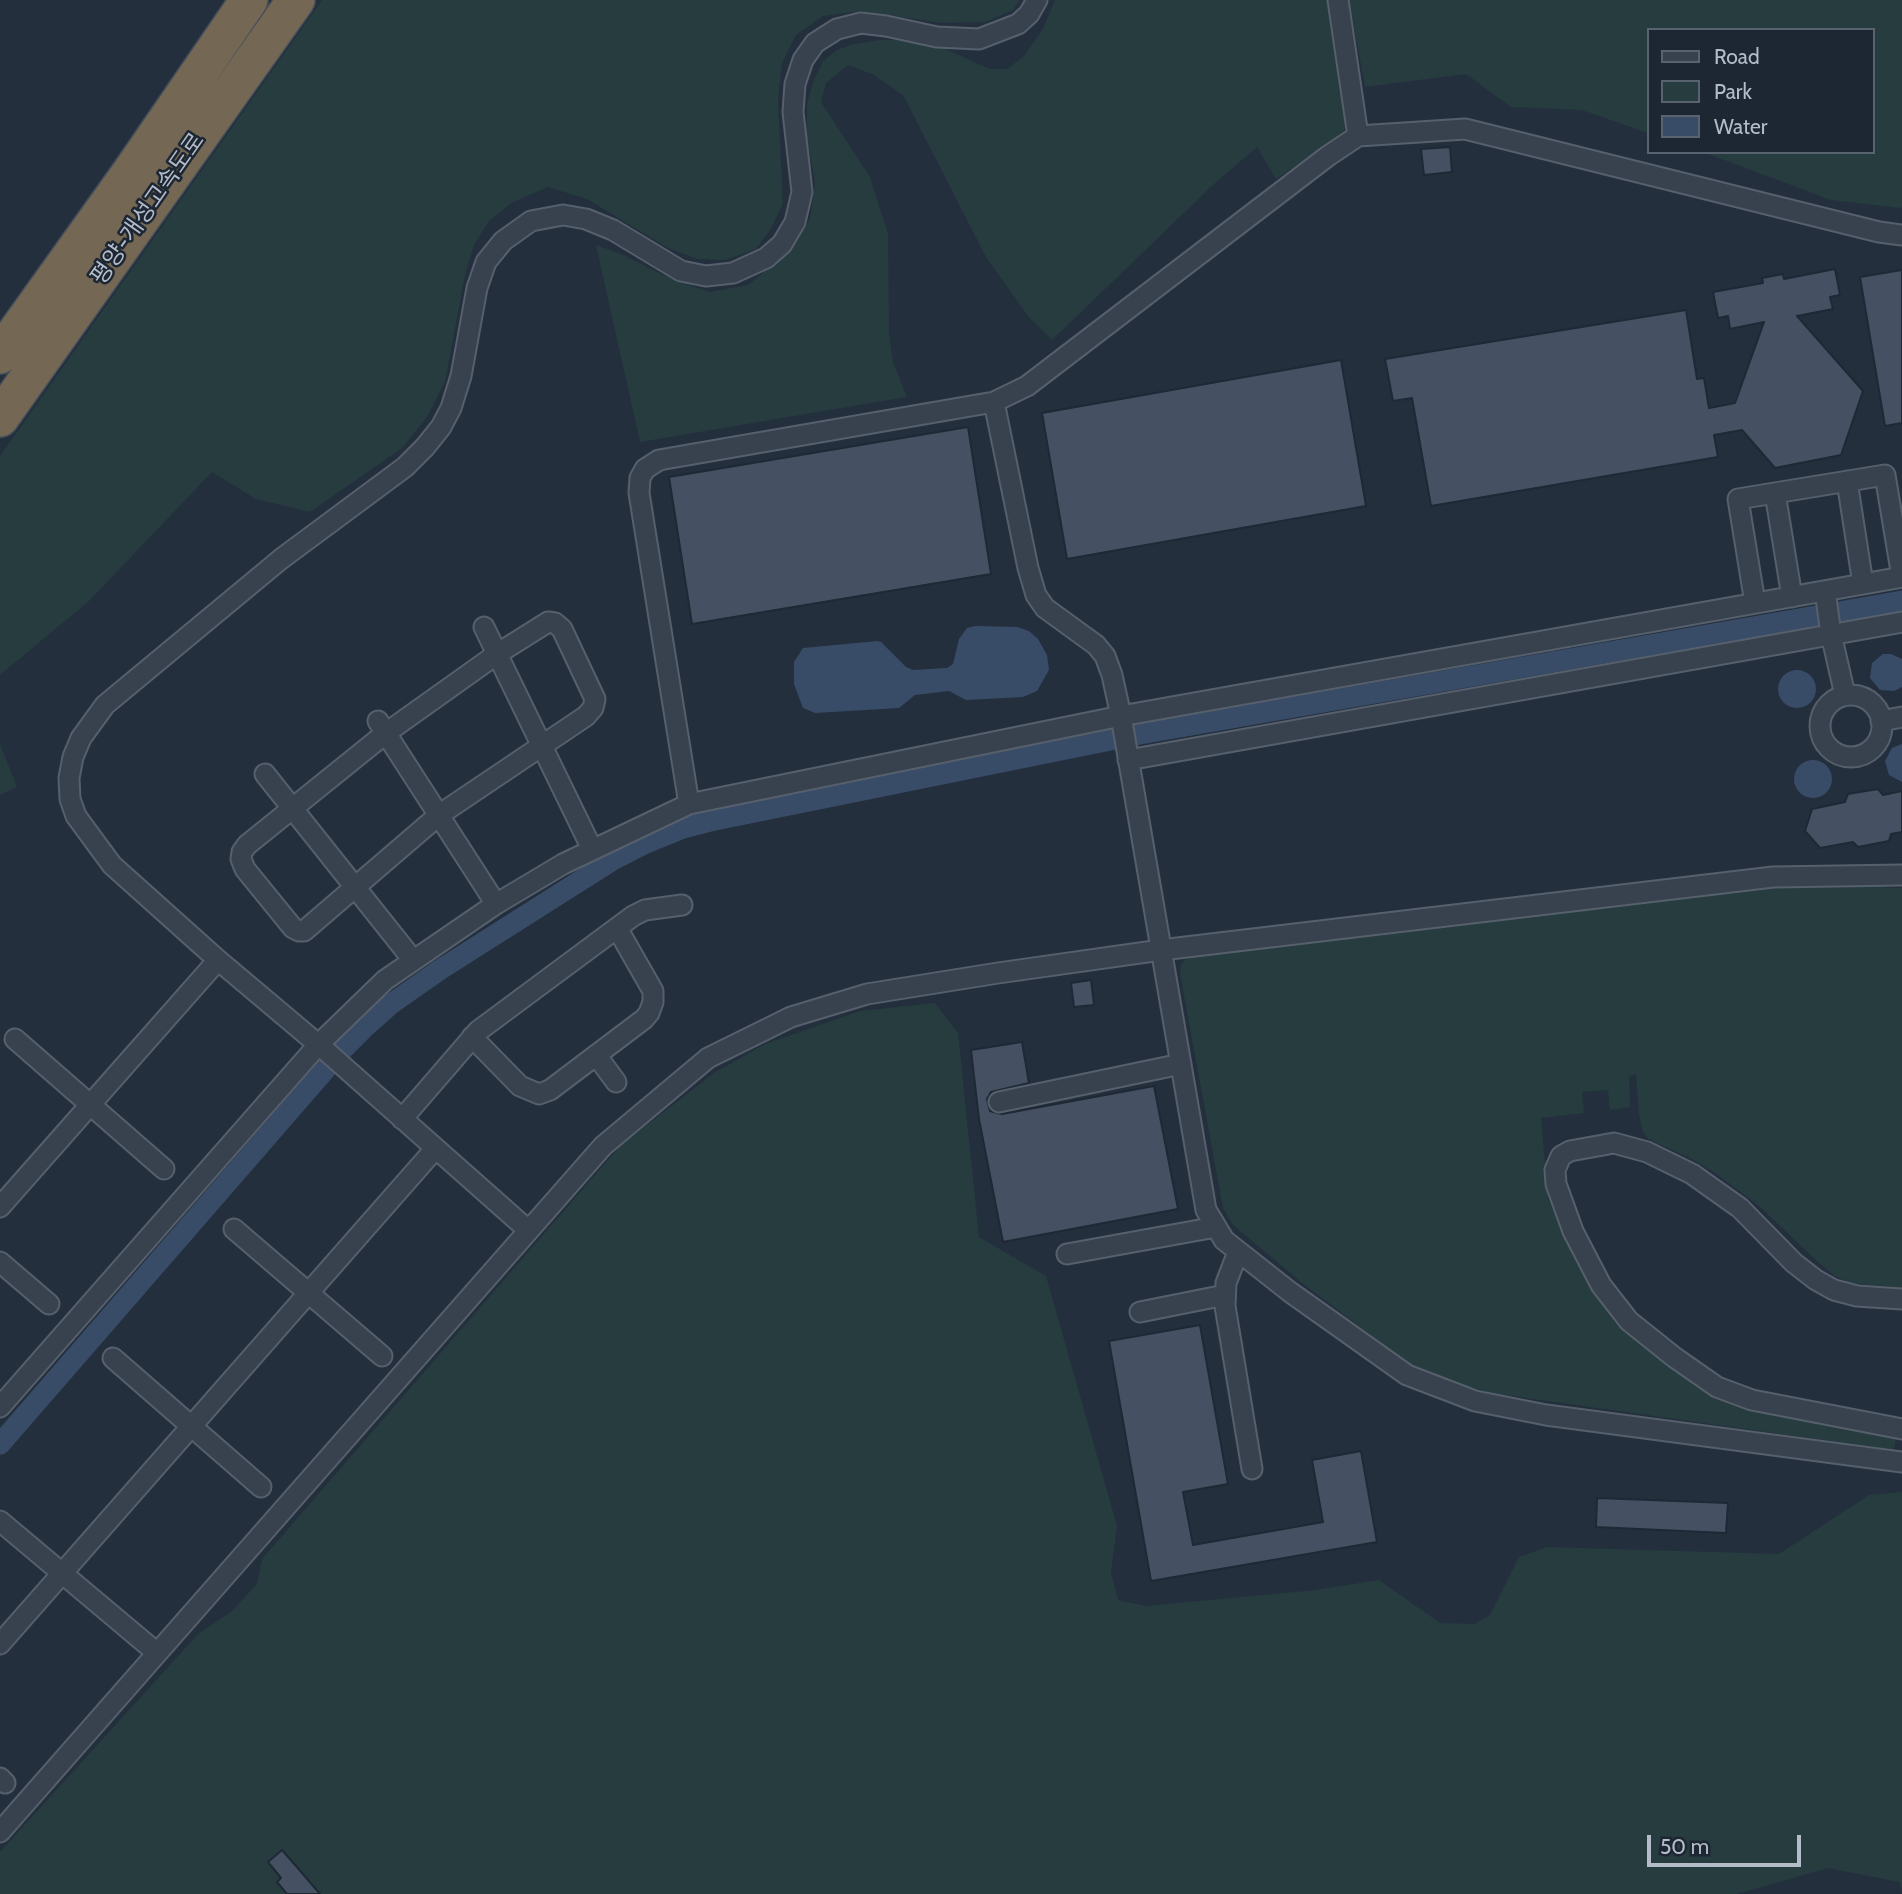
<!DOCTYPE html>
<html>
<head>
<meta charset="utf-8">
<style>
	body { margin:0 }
	#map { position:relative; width:1902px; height:1894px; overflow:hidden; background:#242f3e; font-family:Cabin,sans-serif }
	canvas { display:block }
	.legend { position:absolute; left:1647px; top:28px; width:228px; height:126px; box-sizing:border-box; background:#1d2633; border:2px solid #59626f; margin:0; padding:9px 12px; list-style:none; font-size:21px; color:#b4bcc9 }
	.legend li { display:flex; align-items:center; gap:14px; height:35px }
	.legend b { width:35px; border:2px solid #59626f }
	.scale { position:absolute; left:1647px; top:1835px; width:154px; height:32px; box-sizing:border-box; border:4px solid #b4bcc9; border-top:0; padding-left:9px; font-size:21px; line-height:24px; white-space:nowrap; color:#b4bcc9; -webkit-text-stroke:5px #1d2633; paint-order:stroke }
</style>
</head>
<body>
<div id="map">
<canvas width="1902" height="1894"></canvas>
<ul class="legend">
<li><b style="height:9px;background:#38414e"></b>Road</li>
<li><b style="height:19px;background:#263c3f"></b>Park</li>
<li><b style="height:19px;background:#394c67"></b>Water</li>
</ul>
<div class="scale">50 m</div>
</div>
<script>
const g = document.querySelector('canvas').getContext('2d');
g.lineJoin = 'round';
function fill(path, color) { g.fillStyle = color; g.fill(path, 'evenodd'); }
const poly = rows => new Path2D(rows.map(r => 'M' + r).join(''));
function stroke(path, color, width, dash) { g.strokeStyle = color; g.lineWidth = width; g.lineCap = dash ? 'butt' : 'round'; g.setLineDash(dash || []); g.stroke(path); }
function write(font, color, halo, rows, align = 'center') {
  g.font = font + ' Cabin,"Noto Sans KR",sans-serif'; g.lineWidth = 5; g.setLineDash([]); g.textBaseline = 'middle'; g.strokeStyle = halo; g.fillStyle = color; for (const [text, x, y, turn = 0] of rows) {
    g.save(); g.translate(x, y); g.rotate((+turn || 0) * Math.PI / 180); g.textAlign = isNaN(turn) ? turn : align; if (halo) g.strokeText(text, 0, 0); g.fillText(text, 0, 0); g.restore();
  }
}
const green = poly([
	[322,0,1020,0,1013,10,985,22,941,23,861,11,823,16,796,35,782,63,778,100,783,204,770,230,756,249,725,260,697,259,668,248,587,199,548,187,513,202,489,221,474,245,465,275,445,382,427,417,402,448,310,512,256,499,212,472,89,601,0,675,0,456],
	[1055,0,1327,0,1346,121,1344,133,1276,179,1257,147,1214,184,1052,340,1028,316,986,257,903,95,872,74,848,65,826,83,821,102,870,177,888,234,889,333,893,362,907,397,640,442,596,245,621,254,676,281,710,292,748,285,793,248,810,219,815,182,807,139,807,104,813,82,823,61,837,50,853,44,880,40,915,40,934,44,990,69,1007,69,1024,56,1043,29],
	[1349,0,1902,0,1902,208,1831,200,1703,152,1872,152,1872,30,1648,30,1648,133,1582,110,1511,107,1466,74,1365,87],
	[0,744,17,787,0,795],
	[1807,884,1902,888,1902,1288,1851,1283,1835,1276,1819,1263,1759,1206,1718,1175,1692,1159,1648,1139,1643,1132,1639,1114,1636,1075,1629,1076,1630,1107,1610,1110,1608,1090,1582,1092,1584,1113,1541,1118,1548,1199,1590,1283,1713,1394,1896,1437,1894,1450,1491,1393,1446,1380,1406,1362,1301,1282,1233,1225,1223,1208,1180,974,1181,965,1186,958,1194,955,1775,886],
	[935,1003,958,1033,979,1237,1046,1276,1117,1526,1111,1572,1118,1600,1146,1606,1316,1590,1379,1580,1440,1623,1475,1624,1490,1615,1519,1557,1547,1547,1779,1554,1869,1495,1902,1492,1902,1890,1899,1882,1828,1868,1737,1894,0,1894,0,1852,199,1633,231,1612,257,1584,262,1559,621,1145,714,1073,765,1044,860,1011]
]);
const water = poly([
	[975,626,1017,627,1029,631,1038,639,1047,655,1049,670,1037,691,1023,697,966,700,949,691,915,695,899,708,815,713,803,708,794,684,794,662,803,648,878,641,881,642,906,667,913,670,947,668,953,664,959,639,967,628],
	[1883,654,1891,654,1902,659,1902,687,1894,691,1880,690,1870,678,1872,663],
	'1778 689a19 19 0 1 1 38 0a19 19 0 1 1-38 0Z',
	[1902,744,1902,782,1889,775,1885,761,1892,748],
	'1794 779a19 19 0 1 1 38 0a19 19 0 1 1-38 0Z'
]);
const canal = poly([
	[0,1444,343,1049,364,1028,391,1004,441,969,613,860,646,843,683,828,710,821,1140,734,1902,601]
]);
const building = poly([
	[1450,147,1452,172,1424,175,1421,149,1450,147],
	[1835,269,1840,295,1830,297,1833,309,1797,316,1863,391,1841,455,1775,468,1742,430,1714,435,1718,457,1431,506,1412,398,1393,401,1385,359,1686,310,1697,379,1704,378,1709,408,1735,403,1764,322,1730,329,1728,316,1718,318,1713,292,1763,283,1762,278,1783,274,1784,279,1835,269],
	[1902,270,1902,423,1885,426,1860,277,1902,270],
	[1341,360,1366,506,1067,559,1042,413,1341,360],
	[968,427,991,574,692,624,669,477,968,427],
	[1878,789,1883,795,1902,791,1902,832,1891,834,1889,841,1858,847,1853,842,1820,848,1805,831,1812,809,1845,802,1848,794,1878,789],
	[1091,980,1094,1005,1074,1007,1071,983,1091,980],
	[1022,1042,1029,1083,991,1092,987,1099,990,1111,1002,1114,1154,1086,1178,1209,1003,1242,979,1119,971,1050,1022,1042],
	[1200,1325,1228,1484,1183,1492,1193,1545,1323,1522,1312,1460,1361,1451,1377,1542,1151,1581,1109,1341,1200,1325],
	[1597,1498,1728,1503,1726,1533,1596,1527,1597,1498],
	[282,1850,296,1866,320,1894,287,1894,277,1882,281,1878,268,1862,282,1850]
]);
const minor = poly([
	[1338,0,1358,136],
	[994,402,1028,568,1036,595,1045,608,1096,645,1105,656,1112,675,1121,716,1206,1210,1224,1240,1290,1292,1407,1375,1475,1401,1546,1415,1902,1462],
	[1847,481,1863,584],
	[1775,493,1792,597],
	[1825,591,1831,634,1845,695],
	[1755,603,1738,499,1885,475,1902,577],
	[548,622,555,623,562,629,595,699,593,708,586,716,439,815,304,931,299,931,293,928,245,869,241,859,242,852,247,845,386,733,497,654,548,622],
	[484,627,592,849],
	'1820 726a31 31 0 1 1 62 0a31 31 0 1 1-62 0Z',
	[378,721,496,904],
	[1881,721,1902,717],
	[1128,760,1902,622],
	[265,774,413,960],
	[689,804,639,493,640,478,645,469,659,460,994,402,1027,386,1328,156,1358,136,1465,129,1879,232,1902,235],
	[472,1037,520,1086,539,1094,550,1090,644,1019,649,1013,653,1002,653,991,617,928],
	[15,1039,164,1169],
	[596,1055,616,1082],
	[999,1102,1181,1064],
	[402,1119,478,1031,633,916,645,910,682,905],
	[0,1207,218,960],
	[234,1229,382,1356],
	[528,1230,326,1051,218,960,112,865,76,816,70,799,69,778,73,757,81,738,105,705,281,559,405,467,425,447,441,427,451,408,461,376,477,288,486,262,503,241,531,221,563,215,586,219,613,230,681,271,706,276,733,273,766,258,782,244,795,222,802,192,793,112,795,84,803,60,815,43,837,29,861,23,886,26,937,37,979,39,1018,24,1029,14,1037,0],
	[1238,1252,1226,1283,1225,1306,1252,1469],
	[1067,1254,1216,1227],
	[0,1262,49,1304],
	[1902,1299,1857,1296,1834,1290,1816,1280,1794,1263,1740,1208,1692,1174,1647,1152,1614,1143,1570,1151,1561,1156,1555,1170,1556,1184,1573,1231,1601,1285,1629,1321,1674,1357,1717,1387,1752,1400,1902,1429],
	[1140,1312,1225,1295],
	[113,1358,261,1487],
	[0,1407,318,1045,385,980,496,904,563,864,689,804,1121,716,1902,577],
	[0,1521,157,1653],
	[0,1644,435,1149],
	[0,1778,5,1783],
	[0,1832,603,1146,708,1058,791,1017,867,994,998,973,1161,950,1773,877,1902,875]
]);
const motorway = poly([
	[0,355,131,172,249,0],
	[0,418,296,0]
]);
const streetNames = [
	["평양-개성고속도로",148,209,-55]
];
fill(green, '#263c3f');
fill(water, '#394c67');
stroke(canal, '#394c67', 21);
fill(building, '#455162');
stroke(building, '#1f2835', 2);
stroke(minor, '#565f6c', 23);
stroke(motorway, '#434c59', 40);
stroke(minor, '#38414e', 19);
stroke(motorway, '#746855', 37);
write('23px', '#b4bcc9', '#1d2633', streetNames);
</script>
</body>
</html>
